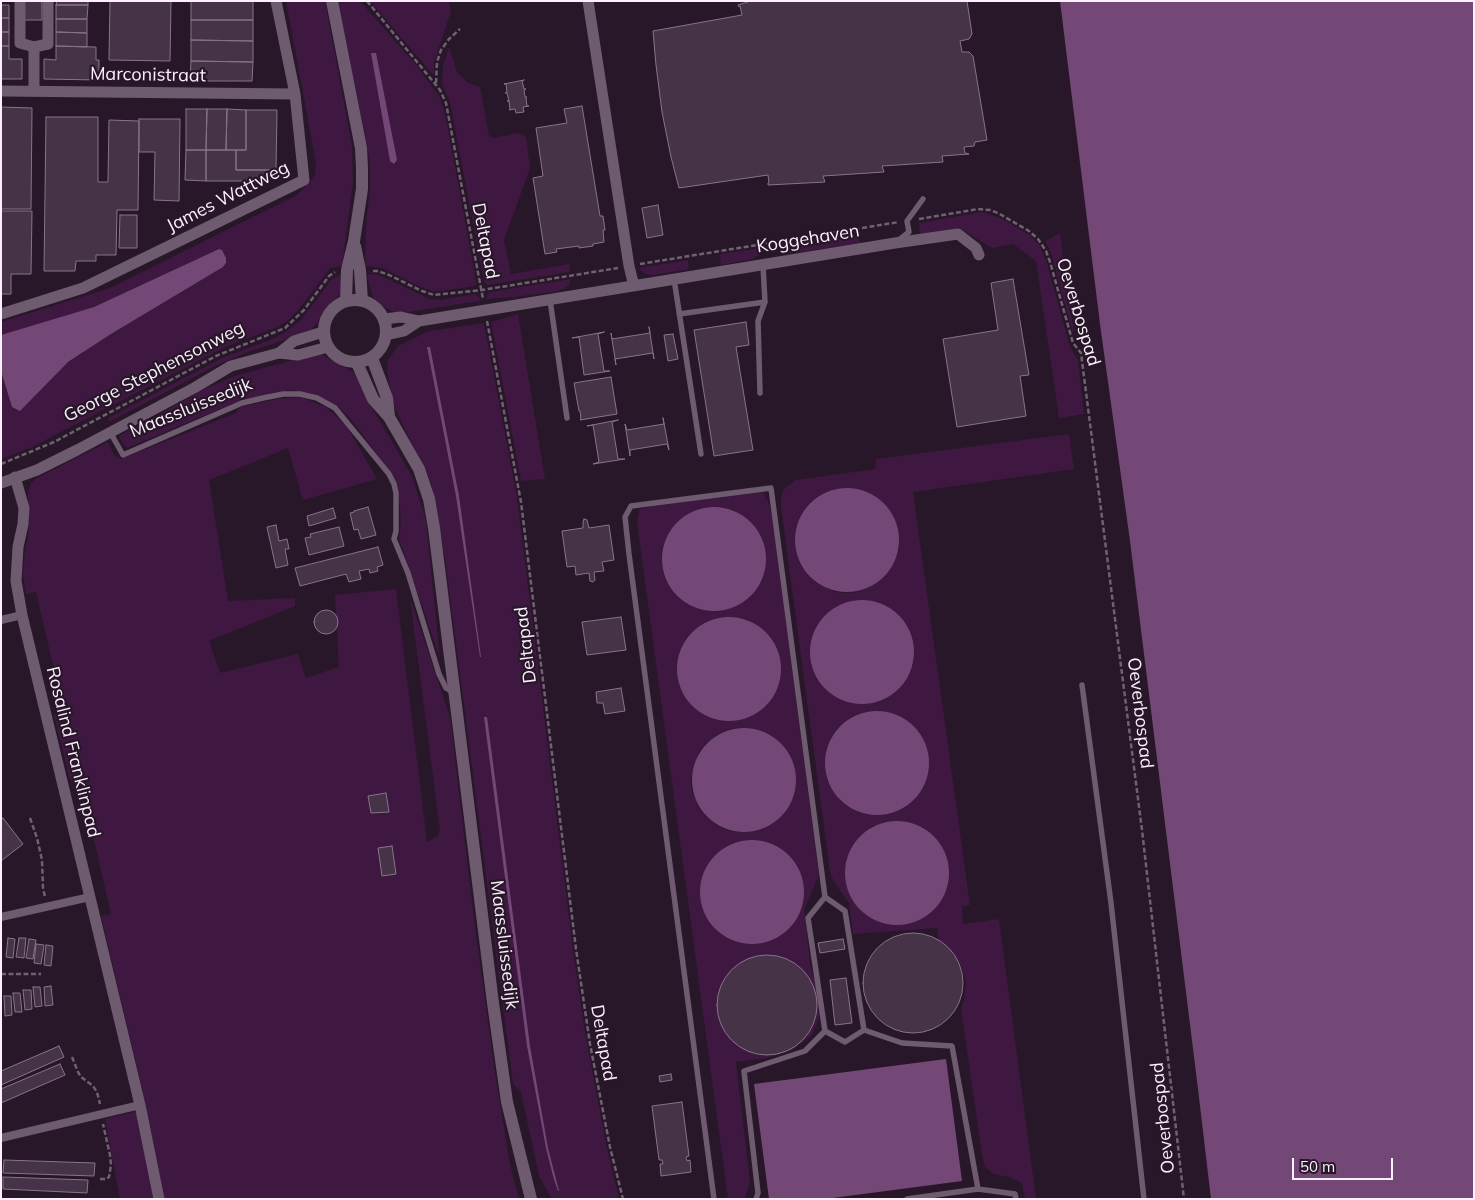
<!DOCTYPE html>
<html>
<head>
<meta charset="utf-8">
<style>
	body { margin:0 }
	#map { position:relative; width:1475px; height:1200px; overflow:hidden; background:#281729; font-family:Mulish,sans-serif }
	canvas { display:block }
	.frame { position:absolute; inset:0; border:2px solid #fcf0fc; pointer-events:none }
	.scale { position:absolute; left:1292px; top:1158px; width:101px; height:22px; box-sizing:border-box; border:2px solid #fcf0fc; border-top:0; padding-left:6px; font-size:15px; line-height:18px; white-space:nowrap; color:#fcf0fc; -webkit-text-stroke:4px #281729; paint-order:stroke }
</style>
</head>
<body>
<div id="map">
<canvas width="1475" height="1200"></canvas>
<div class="frame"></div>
<div class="scale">50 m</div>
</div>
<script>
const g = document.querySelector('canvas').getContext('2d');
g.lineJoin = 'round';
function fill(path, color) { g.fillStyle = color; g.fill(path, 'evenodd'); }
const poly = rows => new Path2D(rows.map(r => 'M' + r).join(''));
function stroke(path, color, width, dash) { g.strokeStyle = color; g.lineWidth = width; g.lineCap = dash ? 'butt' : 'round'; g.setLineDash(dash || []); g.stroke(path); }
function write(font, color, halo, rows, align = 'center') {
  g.font = font + ' Mulish,sans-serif'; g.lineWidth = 4.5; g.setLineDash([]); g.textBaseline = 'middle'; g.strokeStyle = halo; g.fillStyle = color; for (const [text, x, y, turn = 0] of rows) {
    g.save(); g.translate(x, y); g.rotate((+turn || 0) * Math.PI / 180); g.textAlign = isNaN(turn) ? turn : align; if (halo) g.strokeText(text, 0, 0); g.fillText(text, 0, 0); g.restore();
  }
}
const green = poly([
	[286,1,325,1,352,146,353,182,342,266,330,268,299,309,286,322,275,328,225,347,32,447,1,459,1,371,11,404,88,348,223,267,226,263,226,258,224,253,219,249,217,250,94,307,1,335,1,322,110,288,297,195,312,180,315,174,316,163],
	[338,1,360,1,417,66,439,96,442,103,447,123,476,280,476,285,474,286,442,291,432,291,421,287,383,268,365,266,366,223,370,189,370,172,369,156],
	[370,1,449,1,451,11,436,56,434,63,434,76],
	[449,47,457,72,468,83,480,87,489,136,494,138,518,133,526,137,530,168,504,240,511,274,569,264,570,272,487,285,484,282,450,102,442,84,443,66],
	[982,212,1003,219,1031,236,1040,246,1047,263,1070,347,1078,360,1084,414,1059,418,1036,261,1013,244,992,248,959,228,920,235,919,223],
	[858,233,860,243,781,255,779,245],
	[1060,233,1074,333,1072,331,1051,253,1045,241],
	[764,248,763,252,753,259,721,265,720,254],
	[688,260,689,269,653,275,646,274,642,271,639,268],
	[373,274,379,275,430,299,441,300,475,294,479,297,480,301,401,313,391,311,377,303,372,295,367,275],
	[339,275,342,275,340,294,326,309,319,321,311,330,302,334,248,352,215,366,109,422,108,419,110,417,222,358,275,338,287,331,302,319,331,280],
	[571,279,569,285,563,289,558,291,515,297,487,299,487,294,490,292],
	[518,314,545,479,521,481,491,322],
	[484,323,517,497,573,950,585,1033,607,1148,619,1199,551,1198,539,1176,521,1092,513,1084,445,558,431,483,426,469,407,434,392,401,387,368,388,360,398,346,429,331],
	[312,355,322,355,353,372,358,377,368,401,412,476,426,521,440,658,399,539,401,521,398,488,392,475,360,431,351,419,338,407,323,398,310,393,288,390,276,392,239,401,127,448,123,444,119,436,209,387,235,376],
	[301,397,326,407,346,425,377,479,303,500,288,448,209,480,228,601,295,598,295,606,209,641,220,673,298,654,306,678,339,667,335,595,396,589,427,842,438,836,440,831,410,598,450,717,474,919,495,1073,510,1164,519,1199,120,1199,105,1119,147,1109,101,916,111,914,80,779,70,780,54,715,64,713,36,592,26,594,23,575,25,550,28,539,29,519,28,492,31,483,37,478,108,442,114,455,121,459,236,413,240,407,277,399],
	[1069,434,1074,469,913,492,970,905,962,906,963,924,999,919,1036,1199,1025,1199,1022,1183,1010,1177,993,1174,985,1167,982,1155,961,1009,964,1000,966,982,961,965,950,950,939,942,937,928,853,934,849,903,834,882,830,872,796,619,781,507,781,497,784,489,796,480,875,469,876,459],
	[842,488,861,490,875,496,881,501,891,512,897,526,899,545,898,553,890,570,870,587,856,592,844,593,833,591,816,582,803,568,799,562,795,547,796,528,804,511,811,502,821,495],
	[857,600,877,602,894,611,907,626,912,636,914,648,914,660,911,671,900,688,884,699,865,704,846,701,839,698,826,689,812,666,811,654,815,631,823,618,838,606],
	[872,711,880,711,897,715,905,719,915,728,921,735,926,747,928,769,924,786,916,797,906,805,899,810,882,814,869,814,860,812,848,806,841,801,831,787,827,779,825,766,827,748,832,736,837,729,851,718,863,713],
	[892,821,902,821,922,827,930,833,943,849,949,869,947,886,944,895,936,907,920,919,904,924,884,923,874,919,865,914,852,898,846,879,845,869,847,858,857,840,872,827],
	[761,490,768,501,772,516,819,875,804,909,811,970,820,991,821,1011,812,1035,791,1051,766,1058,736,1062,750,1181,745,1199,728,1199,637,522,640,509,652,506],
	[707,507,722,507,733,510,750,521,761,536,766,556,763,576,754,592,738,605,718,610,690,604,678,596,668,581,663,552,668,536,678,521,698,509],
	[729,617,748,620,764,631,777,649,781,668,777,687,767,704,752,715,741,719,730,721,719,720,704,714,689,701,679,684,679,654,686,639,700,626,715,619],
	[735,728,754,729,771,735,780,742,787,751,794,767,796,778,795,789,790,803,782,816,774,823,761,830,735,832,724,829,715,824,706,817,699,808,692,791,691,780,693,769,699,752,706,743,715,736,725,731],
	[746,841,757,841,768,843,784,851,798,868,804,885,804,892,801,910,791,926,777,937,757,944,742,943,735,941,719,932,707,918,703,908,701,897,702,879,712,860,722,850,729,846]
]);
const water = poly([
	[1060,1,1474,1,1474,1199,1211,1199,1198,1089,1130,541,1100,324],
	[371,53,376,53,397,160,394,164,390,161],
	[219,249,222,250,226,258,226,263,223,267,111,334,77,356,68,362,20,411,12,407,1,371,1,335,94,307],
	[427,347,430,347,459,496,481,657,480,657,456,496],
	'795 540a52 52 0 1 1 104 0a52 52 0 1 1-104 0Z',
	'662 559a52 52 0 1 1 104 0a52 52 0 1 1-104 0Z',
	'810 652a52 52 0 1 1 104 0a52 52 0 1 1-104 0Z',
	'677 669a52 52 0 1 1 104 0a52 52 0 1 1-104 0Z',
	'825 763a52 52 0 1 1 104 0a52 52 0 1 1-104 0Z',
	[484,717,487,717,530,1046,548,1148,559,1191,558,1191,553,1176,546,1148,527,1046],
	'692 780a52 52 0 1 1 104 0a52 52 0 1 1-104 0Z',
	'845 873a52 52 0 1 1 104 0a52 52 0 1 1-104 0Z',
	'700 892a52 52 0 1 1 104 0a52 52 0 1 1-104 0Z',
	[946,1059,962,1181,825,1199,769,1199,754,1084]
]);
const building = poly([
	[24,1,42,1,42,20,24,20,24,1],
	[57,1,88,1,88,5,56,5,57,1],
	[110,1,171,1,170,61,109,60,110,1],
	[191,1,253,1,253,20,191,20,191,1],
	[751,1,967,1,972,34,969,39,960,41,962,52,969,52,973,56,987,140,975,142,974,146,964,147,965,153,969,154,942,156,943,162,882,166,884,172,823,176,825,182,768,185,768,183,769,183,768,175,679,188,671,157,662,112,656,65,653,31,742,15,740,6,739,7,738,5,751,1],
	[1,5,9,5,9,18,1,18,1,5],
	[56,5,88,5,87,19,56,19,56,5],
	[1,18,9,18,9,32,1,32,1,18],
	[56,19,87,19,87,33,56,32,56,19],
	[191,20,253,20,253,41,191,40,191,20],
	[1,32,9,32,9,46,1,46,1,32],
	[56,32,87,33,87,47,56,46,56,32],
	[191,40,253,41,253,62,191,61,191,40],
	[1,46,9,46,9,59,22,59,22,79,1,79,1,46],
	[56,46,96,47,96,60,99,60,99,80,44,79,44,59,56,60,56,46],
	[191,61,253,62,252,81,190,81,191,61],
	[524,80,522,81,524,89,526,89,524,90,525,97,527,97,526,98,527,106,529,106,523,107,524,112,516,113,515,109,509,110,510,109,509,101,507,101,509,101,507,93,505,93,507,92,506,84,504,84,524,80],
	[582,106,600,216,603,216,605,230,603,230,604,242,593,244,593,246,579,248,579,246,556,249,557,252,545,254,533,178,543,176,536,128,567,123,564,109,582,106],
	[1,107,32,108,31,209,1,209,1,107],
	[186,109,207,109,206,150,186,150,186,109],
	[207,109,227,109,226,150,206,150,207,109],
	[227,109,246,110,246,150,226,150,227,109],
	[246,110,277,110,276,170,236,170,236,150,246,150,246,110],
	[46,117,98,117,98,182,108,182,109,120,139,121,138,210,117,210,116,255,96,255,96,261,76,261,75,271,44,271,46,117],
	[139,119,180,119,179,201,154,200,155,152,139,152,139,119],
	[186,150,206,150,206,181,185,180,186,150],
	[206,150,236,150,236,170,276,170,276,179,266,179,266,181,206,181,206,150],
	[658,205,663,235,647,238,642,208,658,205],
	[1,211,32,211,31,274,11,274,11,294,1,294,1,211],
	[120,215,137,215,137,248,119,248,120,215],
	[1013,279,1029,375,1020,376,1026,416,957,427,943,339,998,330,991,283,1013,279],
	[746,322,749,345,736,347,753,450,714,456,694,330,746,322],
	[649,327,654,359,653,353,615,359,616,365,611,333,612,339,650,333,649,327],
	[604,332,598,334,604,371,610,371,584,375,579,337,572,338,604,332],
	[673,334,678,359,668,361,664,335,673,334],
	[611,377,617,414,580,420,581,419,580,411,579,411,574,383,611,377],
	[663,418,669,450,667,444,630,450,630,456,625,424,627,430,664,424,663,418],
	[618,420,612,422,618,459,625,459,593,464,599,462,593,425,587,426,618,420],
	[368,507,376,535,361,539,358,529,354,530,350,513,354,512,354,511,368,507],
	[333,508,336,518,309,526,307,516,333,508],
	[584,519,587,520,589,528,609,525,614,560,602,562,604,571,594,572,595,580,593,582,590,581,589,573,576,575,575,566,567,567,562,531,583,528,583,522,584,519],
	[276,525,279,541,287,539,289,549,285,549,288,565,276,568,267,527,276,525],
	[339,527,344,546,309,555,305,538,311,537,310,534,339,527],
	[378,547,383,565,377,567,378,571,370,573,369,569,359,571,361,579,349,582,346,574,300,586,295,568,378,547],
	'314 622a12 12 0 1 1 24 0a12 12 0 1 1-24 0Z',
	[621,617,626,650,587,655,582,622,621,617],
	[621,688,625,711,605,714,603,703,597,703,596,692,621,688],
	[386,793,389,812,371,813,368,796,386,793],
	[3,818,23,844,1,861,1,820,3,818],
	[392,846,396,874,382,876,378,848,392,846],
	'863 983a50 50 0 1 1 100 0a50 50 0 1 1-100 0Z',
	[8,938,15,939,13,958,6,957,8,938],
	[19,938,26,938,24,958,16,957,19,938],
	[29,939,36,940,33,959,26,958,29,939],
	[843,939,845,949,820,953,818,943,843,939],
	[36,944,44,945,41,964,34,963,36,944],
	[46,945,53,946,51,966,44,965,46,945],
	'717 1005a50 50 0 1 1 100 0a50 50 0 1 1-100 0Z',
	[846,978,852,1023,835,1025,830,980,846,978],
	[51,986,53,1005,45,1006,44,987,51,986],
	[33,987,40,987,42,1006,35,1007,33,987],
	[23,990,31,990,32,1009,25,1010,23,990],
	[13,993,20,993,22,1012,15,1012,13,993],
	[4,996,11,996,12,1015,5,1016,4,996],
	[59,1046,64,1057,1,1085,1,1071,59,1046],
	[60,1064,65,1075,1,1103,1,1089,60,1064],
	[671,1074,672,1080,660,1082,659,1076,671,1074],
	[682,1102,689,1156,686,1157,687,1161,690,1160,691,1172,661,1176,660,1164,663,1164,662,1160,659,1160,652,1106,682,1102],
	[4,1160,95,1163,94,1176,3,1173,4,1160],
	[3,1177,88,1180,87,1193,3,1189,3,1177]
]);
const path = poly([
	[367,1,440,90,446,103,483,299],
	[436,83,437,62,441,50,449,39,460,29],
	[919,219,978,209,990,210,998,213,1029,231,1038,239,1046,251,1050,262,1073,343,1081,353,1142,830,1184,1199],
	[640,264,899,222],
	[373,271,378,271,389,275,422,291,434,295,482,290,618,268],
	[487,321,521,502,576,949,590,1044,610,1147,623,1199],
	[1,464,54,442,216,356,285,328,304,310,329,276,335,272],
	[30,818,37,838,42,860,43,888,45,897],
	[1,974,41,974],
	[72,1057,78,1072,81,1077,93,1086,97,1092,100,1104],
	[100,1179,106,1179,109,1177,111,1165,110,1155,103,1124]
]);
const service = poly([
	[899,240,909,232,907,221,923,199],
	[674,279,701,454],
	[550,300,567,418],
	[679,314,765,302],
	[760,393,758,321,765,302,763,265],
	[110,432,123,455,242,403,263,398,283,394,300,394,317,398,335,408,389,474,394,484,396,493,396,531,394,539,408,573,439,674,446,688,454,693],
	[1082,685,1111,903,1144,1199],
	[864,1030,902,1043,952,1046,978,1189],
	[714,1199,629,554,625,517,631,506,771,488,825,897,808,918,825,1031,845,1042,864,1030,845,911,825,897],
	[756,1199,758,1193,744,1071,805,1051,825,1031],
	[907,1199,978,1189,1015,1194,1016,1199]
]);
const pedestrian = poly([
	[1,620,22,615],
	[1,917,90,897],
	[1,1138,140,1105]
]);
const minor = poly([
	[20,1,20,43,34,47],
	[588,1,629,266,634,286],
	[1,91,295,94],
	[34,91,34,47,48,44,48,1],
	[1,314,83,288,304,180,295,94,276,1],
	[384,319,401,317,419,321,895,243,958,234,976,248,979,255],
	[386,335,404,331,419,321],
	[279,353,294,341,323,332],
	[15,477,24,508,23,524,18,547,16,581,22,615,140,1105,159,1199],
	[1,483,37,470,77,450,194,388,231,366,279,353,298,355,328,347]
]);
const tertiary = poly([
	[332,1,361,148,362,168,362,189,354,241,347,270,346,301],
	[355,246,360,270,362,301],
	'324 331a31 31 0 1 1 62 0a31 31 0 1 1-62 0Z',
	[372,358,387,398,389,417],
	[357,363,373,399,389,417,419,469,429,499,434,528,493,1003,507,1102,531,1199]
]);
const streetNames = [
	["Marconistraat",148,75,1],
	["James Wattweg",228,197,-27],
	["Koggehaven",808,239,-9],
	["Deltapad",485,241,79],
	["Oeverbospad",1078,312,73],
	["George Stephensonweg",154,372,-27],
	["Maassluissedijk",191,408,-22],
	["Deltapad",526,645,-97],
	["Oeverbospad",1140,713,83],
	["Rosalind Franklinpad",73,752,76],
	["Maassluissedijk",504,945,83],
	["Deltapad",603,1043,80],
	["Oeverbospad",1163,1118,-96]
];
fill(green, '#3e1840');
fill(water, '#744876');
fill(building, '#463347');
stroke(building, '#89738a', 1);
stroke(path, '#706171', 2.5, [5, 2.5]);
stroke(service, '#6f5b6f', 5.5);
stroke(pedestrian, '#6f5b6f', 8);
stroke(minor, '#6f5b6f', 11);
stroke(tertiary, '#6f5b6f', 12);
write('18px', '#fcf0fc', '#281729', streetNames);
</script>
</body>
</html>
